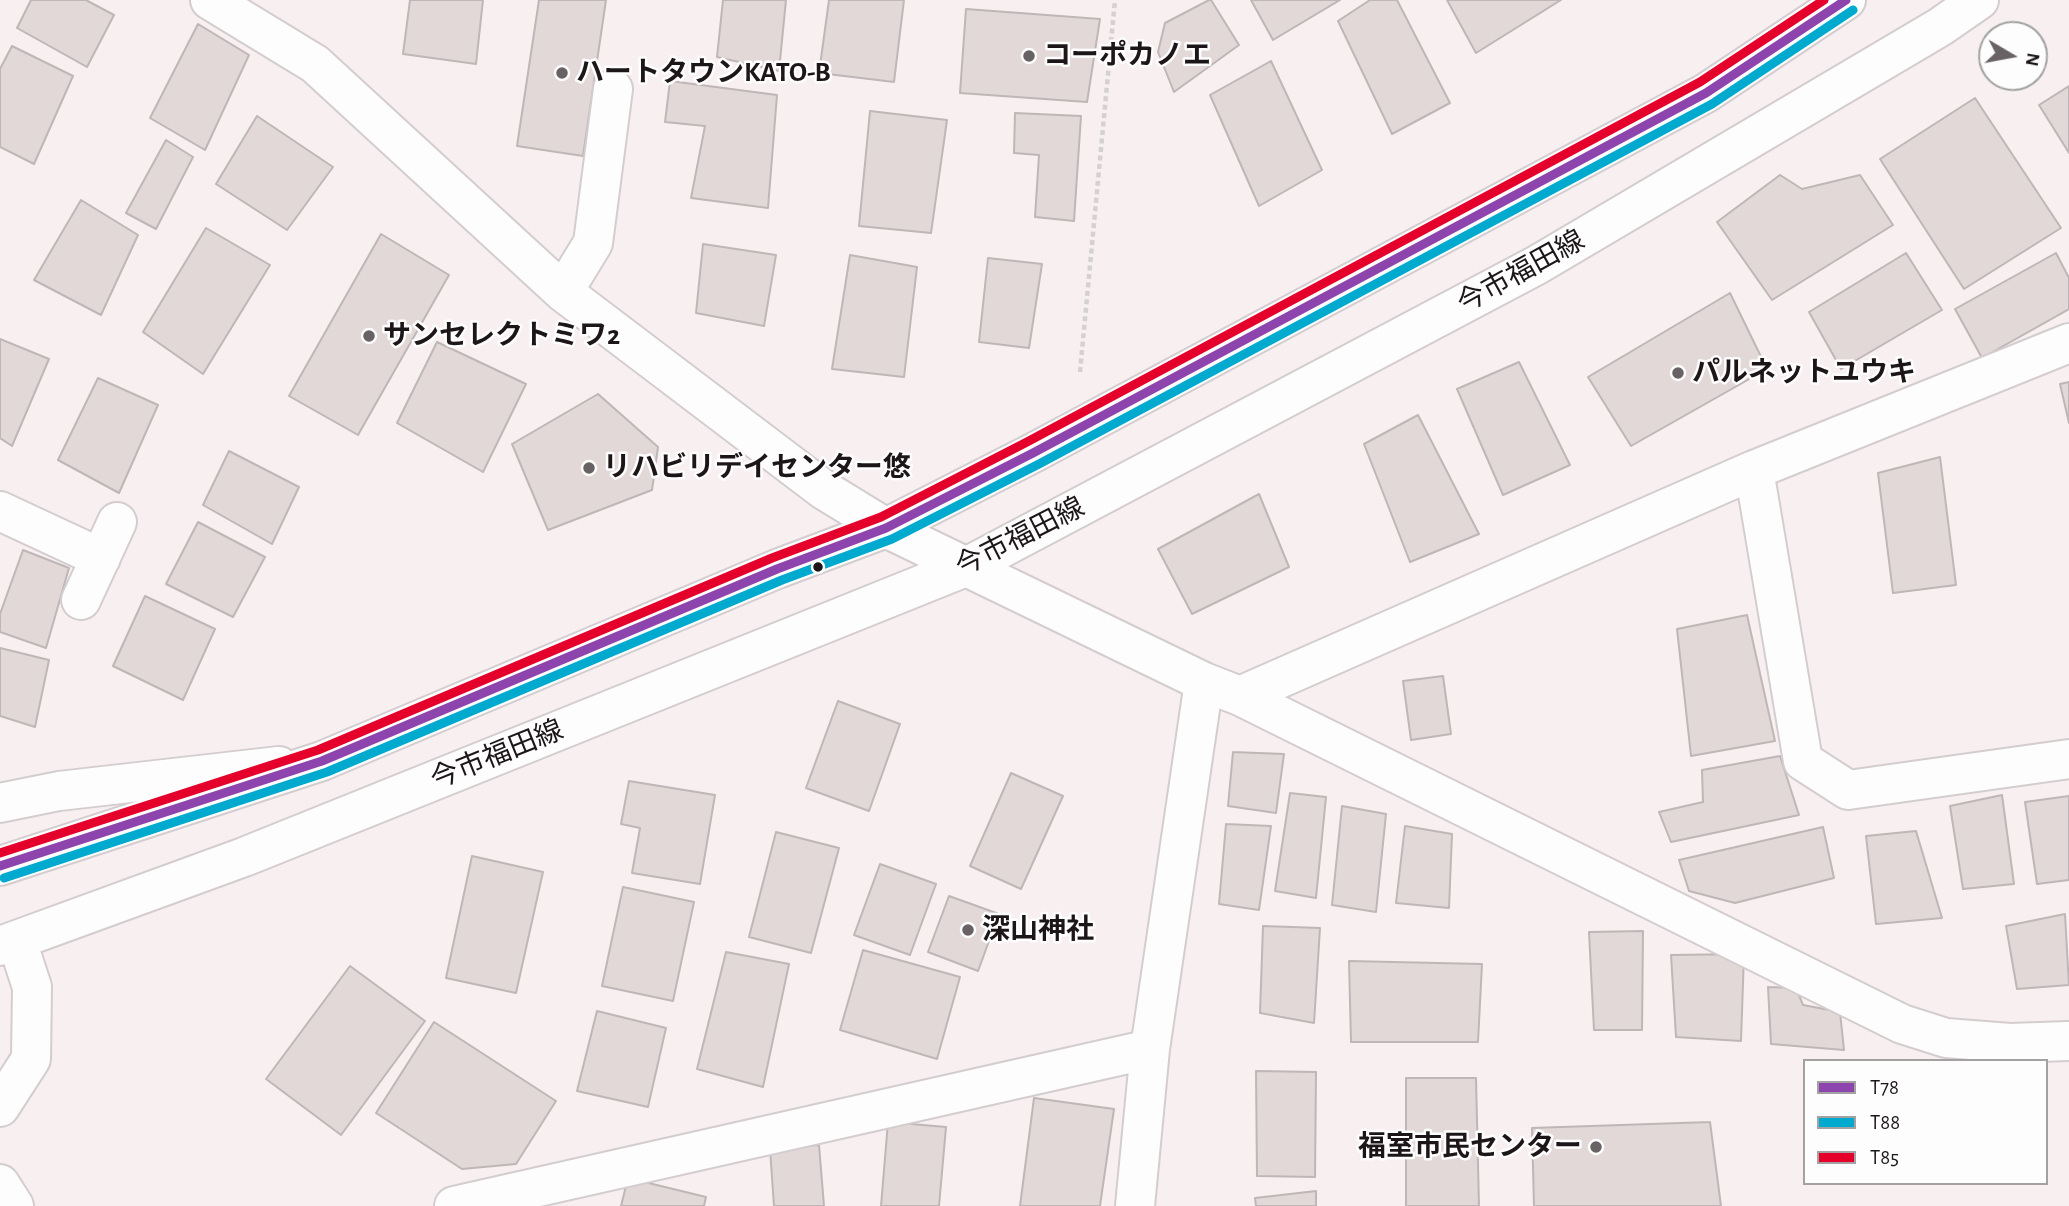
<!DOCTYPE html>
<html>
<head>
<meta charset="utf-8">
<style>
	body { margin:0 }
	#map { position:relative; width:2069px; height:1206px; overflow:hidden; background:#f8eff1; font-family:"Alegreya Sans",sans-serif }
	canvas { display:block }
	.legend { position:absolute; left:1803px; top:1059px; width:245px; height:126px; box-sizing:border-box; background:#fdfdfd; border:2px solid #a3a1a1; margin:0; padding:9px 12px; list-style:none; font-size:21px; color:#1c1618 }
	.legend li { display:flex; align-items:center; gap:14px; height:35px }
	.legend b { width:35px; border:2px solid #a3a1a1 }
	.north { position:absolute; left:1978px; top:21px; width:70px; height:70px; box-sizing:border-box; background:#fdfdfd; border:2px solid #a3a1a1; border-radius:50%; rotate:100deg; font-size:19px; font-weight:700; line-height:28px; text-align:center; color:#1c1618 }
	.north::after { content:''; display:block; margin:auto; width:24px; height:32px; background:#696264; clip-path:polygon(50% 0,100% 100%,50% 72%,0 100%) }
</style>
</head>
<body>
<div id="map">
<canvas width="2069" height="1206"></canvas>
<ul class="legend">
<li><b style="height:9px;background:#8e44ad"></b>T78</li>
<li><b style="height:9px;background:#00a9ce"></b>T88</li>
<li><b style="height:9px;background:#e4002b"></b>T85</li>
</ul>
<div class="north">N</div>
</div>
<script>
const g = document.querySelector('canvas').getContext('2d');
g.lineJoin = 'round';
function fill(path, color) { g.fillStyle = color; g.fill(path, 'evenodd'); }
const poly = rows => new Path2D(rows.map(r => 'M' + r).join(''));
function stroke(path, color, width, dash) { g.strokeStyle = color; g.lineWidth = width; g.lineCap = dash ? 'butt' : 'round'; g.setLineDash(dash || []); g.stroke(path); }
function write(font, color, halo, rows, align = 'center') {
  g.font = font + ' "Alegreya Sans","Noto Sans JP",sans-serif'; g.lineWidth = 5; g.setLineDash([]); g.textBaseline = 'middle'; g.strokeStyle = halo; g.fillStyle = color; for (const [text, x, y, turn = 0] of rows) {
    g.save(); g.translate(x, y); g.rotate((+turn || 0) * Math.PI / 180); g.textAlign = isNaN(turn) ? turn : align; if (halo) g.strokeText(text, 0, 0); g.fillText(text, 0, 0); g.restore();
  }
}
const building = poly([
	[31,0,86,0,114,15,87,67,17,28,31,0],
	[410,0,483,0,476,64,403,54,410,0],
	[539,0,606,0,583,156,517,146,539,0],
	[723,0,786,0,779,71,717,57,723,0],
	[829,0,904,0,894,82,819,73,829,0],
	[1209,0,1211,0,1239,45,1174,92,1158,52,1165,23,1209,0],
	[1251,0,1340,0,1273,40,1251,0],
	[1370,0,1397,0,1450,103,1392,134,1338,21,1370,0],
	[1447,0,1561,0,1476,53,1447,0],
	[966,9,1100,19,1087,102,960,93,966,9],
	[198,24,249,55,205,150,150,118,198,24],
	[12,46,73,76,34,164,0,147,0,69,12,46],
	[1271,61,1322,170,1259,206,1210,95,1271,61],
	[670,81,777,95,768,208,691,198,705,126,665,122,670,81],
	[2069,86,2069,153,2039,105,2069,86],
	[1975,98,2061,228,1964,289,1880,159,1975,98],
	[870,111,947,120,931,233,859,226,870,111],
	[1015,113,1081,116,1074,221,1035,217,1039,155,1014,153,1015,113],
	[257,116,333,167,287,230,216,184,257,116],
	[166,140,193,157,156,229,126,213,166,140],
	[1780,175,1802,189,1860,175,1893,225,1772,300,1717,222,1780,175],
	[81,200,138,235,101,315,34,280,81,200],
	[206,228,270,265,203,374,143,332,206,228],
	[381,234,449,275,358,435,289,396,381,234],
	[703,244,776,255,764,326,696,313,703,244],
	[1906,253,1942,310,1841,369,1809,312,1906,253],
	[2056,253,2069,278,2069,309,1982,358,1955,309,2056,253],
	[850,255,917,267,904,377,832,369,850,255],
	[988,258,1042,264,1029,348,979,342,988,258],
	[1730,293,1767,369,1631,446,1588,377,1730,293],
	[0,339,49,359,12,446,0,438,0,339],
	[437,342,526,384,483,472,397,423,437,342],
	[1519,362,1570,465,1503,495,1457,389,1519,362],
	[98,378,158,405,119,493,58,460,98,378],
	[2069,382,2069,423,2060,384,2069,382],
	[598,394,658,447,652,490,548,530,512,444,598,394],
	[1418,415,1479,534,1410,562,1364,444,1418,415],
	[229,451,299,487,272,544,203,505,229,451],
	[1940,457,1956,585,1893,593,1878,473,1940,457],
	[1259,494,1289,567,1192,614,1158,549,1259,494],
	[198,522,265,557,233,617,166,584,198,522],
	[23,550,69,568,46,648,0,632,0,614,23,550],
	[145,596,215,629,183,700,113,666,145,596],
	[1747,615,1775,741,1691,756,1677,629,1747,615],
	[0,648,49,660,35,727,0,716,0,648],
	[1443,676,1451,734,1411,740,1403,681,1443,676],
	[838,701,900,724,869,811,806,788,838,701],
	[1233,752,1284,754,1276,813,1228,806,1233,752],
	[1780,756,1799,815,1671,842,1659,812,1703,802,1702,770,1780,756],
	[1011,773,1063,796,1021,889,970,866,1011,773],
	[629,781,715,795,700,884,632,873,640,828,621,824,629,781],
	[1290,793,1326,797,1316,898,1275,891,1290,793],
	[2002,795,2014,884,1963,889,1950,806,2002,795],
	[2069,796,2069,880,2037,884,2025,802,2069,796],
	[1342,806,1386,814,1376,912,1332,905,1342,806],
	[1226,824,1271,826,1259,910,1219,904,1226,824],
	[1405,826,1452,834,1449,908,1396,903,1405,826],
	[1823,827,1834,878,1735,903,1689,891,1679,860,1823,827],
	[1916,831,1942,918,1876,924,1866,836,1916,831],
	[776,832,839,848,811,953,749,937,776,832],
	[472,856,543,872,516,993,446,978,472,856],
	[880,864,936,884,910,955,854,935,880,864],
	[623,887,694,902,673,1001,602,986,623,887],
	[949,896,999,914,978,971,928,952,949,896],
	[2065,914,2069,985,2017,989,2006,926,2065,914],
	[1263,926,1320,928,1314,1023,1260,1013,1263,926],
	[1643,931,1642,1030,1594,1030,1589,932,1643,931],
	[863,950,960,977,937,1059,840,1030,863,950],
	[726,952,789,964,763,1087,697,1069,726,952],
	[1744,954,1741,1041,1676,1037,1671,955,1744,954],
	[1349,961,1482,964,1478,1042,1351,1042,1349,961],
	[350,966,425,1021,341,1135,266,1079,350,966],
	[1768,987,1796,988,1803,1005,1840,1012,1844,1050,1771,1044,1768,987],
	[597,1011,666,1028,648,1107,577,1091,597,1011],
	[434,1022,556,1101,516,1164,462,1169,376,1113,434,1022],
	[1256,1071,1316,1072,1315,1177,1257,1176,1256,1071],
	[1406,1078,1476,1078,1479,1206,1406,1206,1406,1078],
	[1034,1098,1114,1109,1100,1206,1020,1206,1034,1098],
	[888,1122,946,1127,939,1206,881,1206,888,1122],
	[1710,1122,1721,1206,1534,1206,1532,1128,1710,1122],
	[819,1145,824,1206,774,1206,770,1149,819,1145],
	[628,1178,706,1197,704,1206,621,1206,628,1178],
	[1316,1191,1316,1206,1256,1206,1255,1198,1316,1191]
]);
const path = poly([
	[1080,372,1115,0]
]);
const minor = poly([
	[210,0,315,64,563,292,824,490,886,528,1204,682,1240,696,1902,1024,1946,1038,2010,1043,2069,1041],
	[563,292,593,243,613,89],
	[1754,470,1803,761,1848,790,2069,759],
	[0,511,101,558],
	[81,600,117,522],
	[1240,696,1754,470,2069,343],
	[0,803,59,791,279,766],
	[0,1184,14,1206],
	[454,1206,1150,1049],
	[1135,1206,1150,1049,1204,682]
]);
const tertiary = poly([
	[0,1107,31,1059,32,987,17,941]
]);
const secondary = poly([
	[0,866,322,761,777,569,886,528,1033,453,1706,93,1846,0],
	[0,946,244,857,968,566,1537,265,1940,27,1979,0]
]);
const bus1 = poly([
	[0,866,322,761,777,569,886,528,1033,453,1706,93,1846,0]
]);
const bus2 = poly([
	[4,878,327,772,782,580,892,539,1039,464,1712,104,1853,10]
]);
const bus3 = poly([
	[0,853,318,750,772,558,881,517,1027,442,1700,82,1824,0]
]);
const markers = [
	[1029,56,7,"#696264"],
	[562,73,7,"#696264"],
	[369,336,7,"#696264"],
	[1678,373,7,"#696264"],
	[589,468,7,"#696264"],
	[818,567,6,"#1c1618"],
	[968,930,7,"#696264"],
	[1596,1147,7,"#696264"]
];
const poiNames = [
	["コーポカノエ",1043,56],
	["ハートタウンKATO-B",576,73],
	["サンセレクトミワ2",383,336],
	["パルネットユウキ",1692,373],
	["リハビリデイセンター悠",603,468],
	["深山神社",982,930],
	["福室市民センター",1582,1147,"right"]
];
const streetNames = [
	["今市福田線",1521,272,-29],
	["今市福田線",1020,537,-27],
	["今市福田線",497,755,-22]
];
fill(building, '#e3d8d8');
stroke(building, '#beb6b7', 2);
stroke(minor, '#d4cdcf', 42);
stroke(tertiary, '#d4cdcf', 42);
stroke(secondary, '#d4cdcf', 42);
stroke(path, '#d4d1d2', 4.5, [5, 3.5]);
stroke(minor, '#fefdfd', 38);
stroke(tertiary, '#fefdfd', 38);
stroke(secondary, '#fefdfd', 38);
stroke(bus1, '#8e44ad', 9);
stroke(bus2, '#00a9ce', 9);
stroke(bus3, '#e4002b', 9);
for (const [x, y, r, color] of markers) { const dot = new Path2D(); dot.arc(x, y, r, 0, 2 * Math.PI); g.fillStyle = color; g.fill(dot); stroke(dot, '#fdfdfd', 2.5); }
write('bold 28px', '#1c1618', '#fdfdfd', poiNames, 'left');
write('28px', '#1c1618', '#fdfdfd', streetNames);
</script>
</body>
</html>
